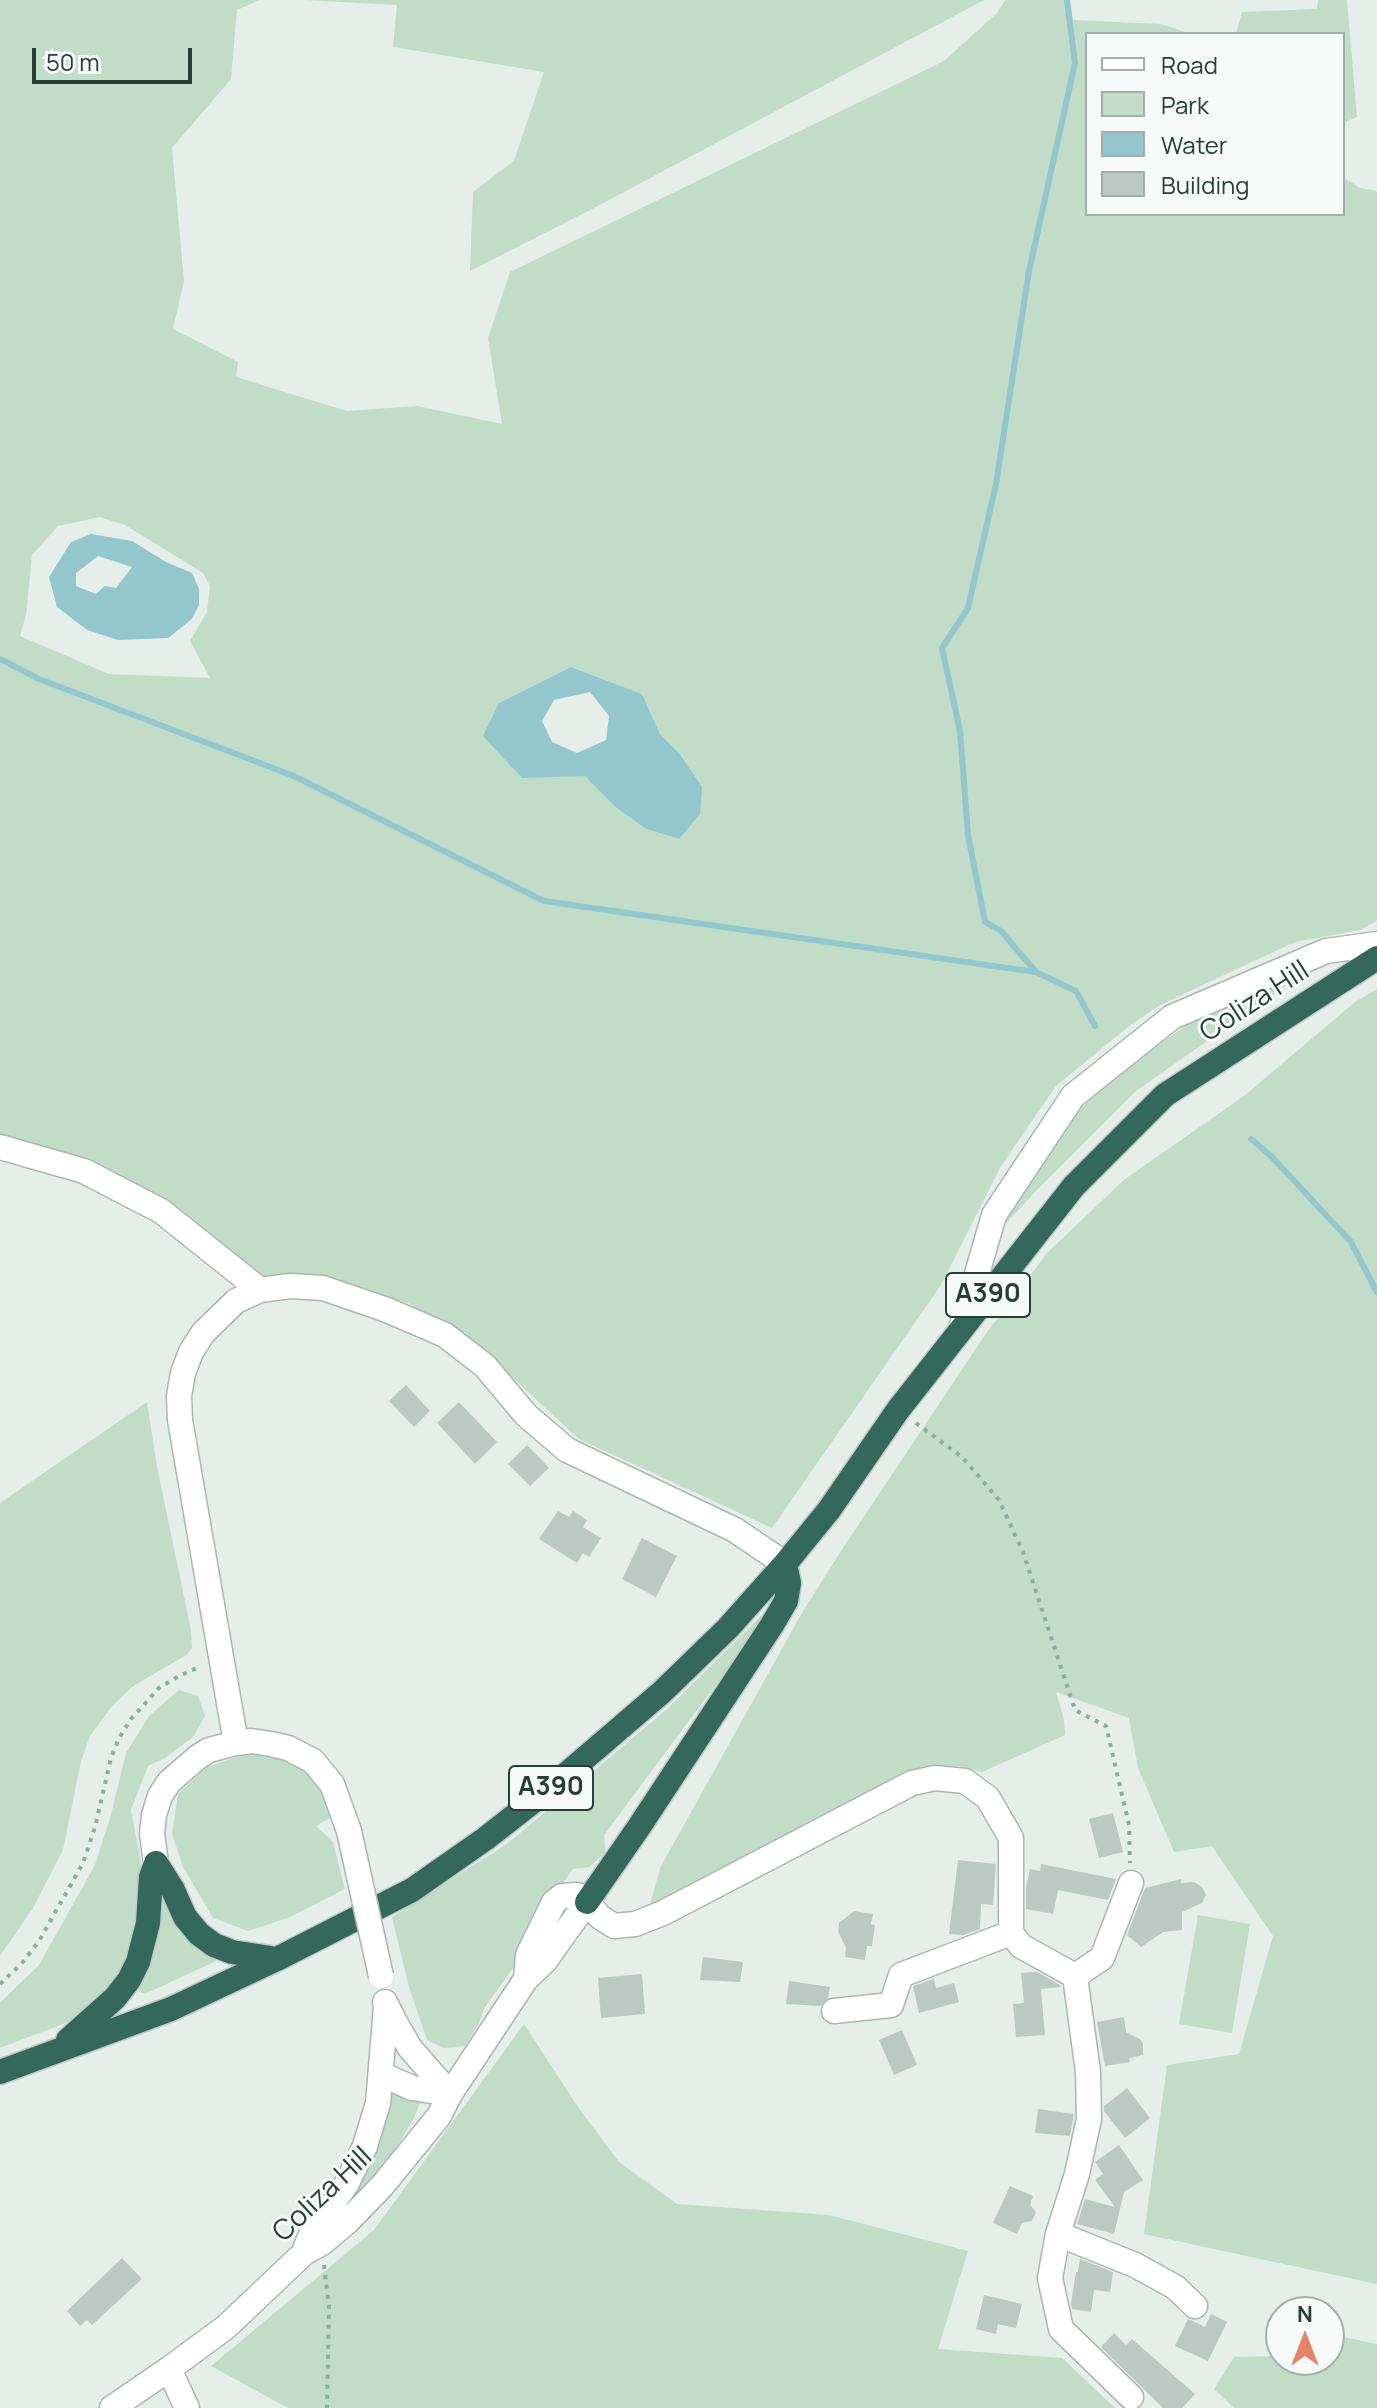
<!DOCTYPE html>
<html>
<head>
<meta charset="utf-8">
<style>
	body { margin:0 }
	#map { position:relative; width:1377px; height:2408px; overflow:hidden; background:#e6eeea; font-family:Manrope,sans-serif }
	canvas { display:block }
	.legend { position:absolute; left:1085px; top:32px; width:260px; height:184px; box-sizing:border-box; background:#f6faf8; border:2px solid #a3afab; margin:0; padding:10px 14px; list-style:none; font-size:24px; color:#263e37 }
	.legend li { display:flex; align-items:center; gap:16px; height:40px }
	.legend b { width:40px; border:2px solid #a3afab }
	.north { position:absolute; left:1265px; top:2296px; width:80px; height:80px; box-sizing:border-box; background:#f6faf8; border:2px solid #a3afab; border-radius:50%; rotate:0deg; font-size:22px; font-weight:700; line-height:32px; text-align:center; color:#263e37 }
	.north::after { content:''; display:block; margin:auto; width:28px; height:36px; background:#e6846b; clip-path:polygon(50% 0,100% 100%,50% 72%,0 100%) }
	.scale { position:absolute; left:32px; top:48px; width:160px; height:36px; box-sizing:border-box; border:4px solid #263e37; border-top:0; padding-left:10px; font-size:24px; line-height:28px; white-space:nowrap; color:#263e37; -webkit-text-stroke:6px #f6faf8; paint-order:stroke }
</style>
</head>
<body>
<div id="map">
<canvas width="1377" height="2408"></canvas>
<ul class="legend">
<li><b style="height:10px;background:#fff"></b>Road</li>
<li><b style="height:22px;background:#c1dcc7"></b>Park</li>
<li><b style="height:22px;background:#93c7cd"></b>Water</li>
<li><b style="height:22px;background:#bbc8c3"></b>Building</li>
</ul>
<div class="north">N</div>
<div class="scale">50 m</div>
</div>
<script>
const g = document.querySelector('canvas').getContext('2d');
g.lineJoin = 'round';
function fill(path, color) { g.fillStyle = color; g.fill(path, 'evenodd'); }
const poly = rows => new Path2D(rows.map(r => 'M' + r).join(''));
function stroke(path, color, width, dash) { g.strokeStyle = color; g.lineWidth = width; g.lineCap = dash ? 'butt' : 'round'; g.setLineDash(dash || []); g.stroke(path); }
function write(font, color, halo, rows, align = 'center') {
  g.font = font + ' Manrope,sans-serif'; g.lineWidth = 6; g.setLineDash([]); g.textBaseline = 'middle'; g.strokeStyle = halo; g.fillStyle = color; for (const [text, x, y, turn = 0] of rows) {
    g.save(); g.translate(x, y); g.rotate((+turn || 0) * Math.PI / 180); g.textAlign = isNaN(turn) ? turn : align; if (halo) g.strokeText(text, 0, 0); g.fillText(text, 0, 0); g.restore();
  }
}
const green = poly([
	[0,0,260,0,237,10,231,79,172,148,184,281,173,329,238,362,236,377,347,411,417,406,502,424,488,338,510,272,944,61,997,13,1005,0,1070,0,1073,20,1161,24,1191,34,1087,34,1087,214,1343,214,1343,177,1360,188,1377,191,1377,921,1360,930,1295,942,1160,1005,1128,1027,1056,1086,1001,1166,941,1285,772,1528,579,1439,473,1341,408,1303,334,1283,263,1278,187,1217,132,1181,86,1161,0,1136],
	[100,517,125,525,203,573,210,586,207,612,190,641,210,678,109,674,20,636,26,615,32,555,58,526],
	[571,667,642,694,660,734,679,753,679,839,646,829,614,806,585,776,499,703],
	[306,0,984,0,594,208,470,271,473,192,514,161,544,72,393,47,397,5],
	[1318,0,1347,0,1357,117,1343,123,1343,34,1236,34,1242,12,1317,9],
	[1315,965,1136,1091,1035,1192,1000,1230,1002,1215,1081,1108,1124,1068,1203,1014],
	[1377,989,1377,2284,1144,2234,1167,2065,1239,2054,1273,1936,1212,1846,1174,1852,1138,1768,1129,1718,1056,1692,1064,1720,1065,1735,982,1772,958,1766,924,1766,898,1776,650,1905,660,1868,803,1611,841,1551,987,1332,1048,1252,1125,1179,1244,1096,1355,1002],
	[147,1402,157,1467,191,1630,192,1648,186,1655,132,1687,112,1706,90,1736,81,1761,63,1850,33,1908,0,1956,0,1503],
	[765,1612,767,1616,604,1835,605,1853,589,1867,573,1869,560,1887,516,1964,485,2007,479,2023,465,2046,444,2048,427,2040,409,1987,392,1917,507,1844,666,1710],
	[179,1690,198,1696,205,1716,193,1737,165,1758,148,1766,131,1810,142,1868,138,1940,109,1989,84,2016,0,2048,0,2003,39,1965,95,1865,111,1815,126,1753,149,1716],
	[246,1754,285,1757,320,1783,334,1816,316,1826,333,1842,345,1889,290,1917,248,1931,213,1918,183,1867,172,1834,178,1794,207,1767],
	[161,1887,190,1938,205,1953,215,1957,216,1961,145,1994,139,1992],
	[1198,1915,1250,1924,1232,2033,1179,2024],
	[524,2024,580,2110,619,2162,677,2204,829,2215,968,2251,938,2349,1062,2358,1115,2408,288,2408,211,2366,374,2230],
	[392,2084,423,2096,413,2120,390,2158,336,2220],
	[1329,2334,1377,2344,1377,2408,1234,2408,1214,2389,1234,2357,1281,2356,1281,2360,1329,2360]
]);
const water = poly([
	[91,534,132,541,166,562,192,573,199,589,199,605,192,619,168,638,118,640,87,630,57,607,49,577,71,542],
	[98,556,132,567,116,588,105,586,96,594,76,586,76,573],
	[571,667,642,694,660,734,679,753,702,787,700,814,679,839,646,829,614,806,585,776,522,778,483,736,499,703],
	[590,692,609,716,606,740,577,753,552,742,542,721,554,700]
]);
const stream = poly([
	[1067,0,1075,63,1029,271,996,484,968,608,942,648,960,731,968,835,985,922,1001,931,1036,972,1076,991,1095,1026],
	[0,659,39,679,294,776,544,901,1035,972],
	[1251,1139,1272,1157,1351,1242,1377,1292]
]);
const building = poly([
	[406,1385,430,1411,414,1427,389,1401],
	[459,1402,497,1442,475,1464,437,1423],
	[527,1445,549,1468,530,1486,508,1464],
	[558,1511,569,1517,573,1511,587,1520,583,1527,601,1538,589,1557,583,1553,577,1563,539,1539],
	[642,1538,677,1556,656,1597,622,1579],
	[1113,1813,1123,1852,1099,1858,1089,1819],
	[958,1860,996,1864,993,1905,981,1904,980,1929,964,1935,949,1934],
	[1041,1864,1116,1879,1108,1900,1058,1890,1053,1914,1026,1909,1026,1888,1030,1869,1040,1871],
	[1181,1879,1181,1883,1194,1882,1202,1887,1206,1895,1202,1903,1182,1912,1182,1930,1163,1932,1141,1947,1127,1935,1145,1888],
	[854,1911,873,1914,871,1924,875,1925,872,1946,867,1946,865,1960,845,1957,846,1948,838,1931,839,1923],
	[703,1957,743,1962,740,1982,700,1980],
	[1037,1972,1060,1985,1061,1987,1041,1989,1045,2035,1016,2037,1013,2004,1024,2003,1021,1973],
	[642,1974,645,2014,601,2018,598,1978],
	[934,1979,936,1988,954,1983,959,2002,919,2013,913,1986],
	[789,1981,830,1987,828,1998,820,2006,786,2004],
	[1124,2017,1126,2032,1140,2039,1143,2044,1143,2055,1129,2058,1130,2062,1105,2066,1097,2022],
	[902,2030,917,2065,894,2075,879,2040],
	[1127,2088,1150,2118,1125,2138,1104,2111,1104,2106],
	[1038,2109,1074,2114,1070,2136,1035,2133],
	[1119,2145,1143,2180,1124,2192,1114,2234,1077,2224,1085,2199,1115,2207,1095,2180,1103,2174,1095,2162],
	[1010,2186,1033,2196,1030,2205,1036,2212,1032,2221,1022,2223,1017,2234,993,2223],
	[122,2258,142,2279,92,2325,87,2320,80,2326,67,2311],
	[1080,2259,1113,2272,1110,2292,1094,2290,1091,2312,1072,2309,1071,2304,1076,2272,1078,2272],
	[984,2295,1022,2304,1016,2328,998,2324,996,2334,976,2329],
	[1211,2314,1227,2322,1208,2361,1175,2346,1188,2319,1205,2327],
	[1114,2333,1126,2345,1132,2339,1195,2394,1182,2408,1163,2408,1101,2347]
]);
const path = poly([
	[916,1423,962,1457,999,1500,1023,1552,1075,1710,1106,1726,1129,1825,1130,1863],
	[0,1984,22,1963,39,1941,83,1863,95,1827,111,1758,119,1738,131,1719,159,1688,179,1676,201,1666],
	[324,2265,329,2307,327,2408]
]);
const minor = poly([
	[0,1147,84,1171,161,1211,260,1290],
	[961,1329,994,1215,1073,1096,1172,1017,1326,951,1377,944],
	[236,1743,180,1420,179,1396,183,1373,191,1352,203,1333,236,1301,260,1290,290,1286,323,1288,387,1310,445,1335,485,1366,526,1415,567,1450,735,1530,785,1564],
	[156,1863,152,1834,154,1815,160,1796,169,1782,198,1757,209,1750,236,1743,251,1741,271,1744,288,1748,313,1761,332,1784,349,1831],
	[1011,1933,1021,1946,1075,1976,1088,2072,1089,2119,1077,2174,1058,2234,1050,2278,1061,2329,1131,2397],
	[1075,1976,1102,1958,1131,1883],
	[526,1979,528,1955,554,1902,562,1896,577,1895,587,1902,600,1917,614,1926,635,1924,663,1913,912,1783,935,1778,965,1781,988,1798,1011,1838,1011,1933,901,1975,891,2005,834,2011],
	[385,2002,396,2024,410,2048,450,2094],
	[381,2074,412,2088,450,2094],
	[1058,2234,1135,2265,1175,2287,1195,2306],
	[305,2249,311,2235,347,2183,365,2146,378,2103,386,2007],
	[169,2369,187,2408],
	[112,2408,169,2369,226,2327,304,2253,322,2243,347,2222,382,2186,439,2116,450,2094,526,1979,545,1961,587,1902]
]);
const highway = poly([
	[156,1863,173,1890,185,1917,199,1934,214,1945,232,1952,277,1959],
	[587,1902,639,1827,772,1625,786,1601,789,1583,785,1564],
	[68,2040,115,1998,129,1980,138,1962,148,1923,151,1877,156,1863],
	[0,2072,171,2009,277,1959,412,1890,485,1839,549,1789,662,1692,728,1628,785,1564,829,1510,898,1410,1074,1186,1165,1095,1377,958]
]);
const minorBridge = poly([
	[349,1831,381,1976]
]);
const shields = [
	[988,1295,84],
	[551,1788,84]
];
const shieldNames = [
	["A390",988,1295],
	["A390",551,1788]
];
const streetNames = [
	["Coliza Hill",1255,1002,-33],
	["Coliza Hill",323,2195,-43]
];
fill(green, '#c1dcc7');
fill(water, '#93c7cd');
stroke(stream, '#93c7cd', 6);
fill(building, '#bbc8c3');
stroke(minor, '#a9b6b1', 27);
stroke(highway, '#c2c9c7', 27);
stroke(path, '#89aea1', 4, [4, 6]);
stroke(minor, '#fff', 24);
stroke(highway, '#34685b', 24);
stroke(minorBridge, '#a9b6b1', 27, []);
stroke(minorBridge, '#fff', 24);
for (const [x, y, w] of shields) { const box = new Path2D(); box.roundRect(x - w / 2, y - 22, w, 44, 6); g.fillStyle = '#f6faf8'; g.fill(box); stroke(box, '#263e37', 2); }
write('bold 26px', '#263e37', null, shieldNames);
write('28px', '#263e37', '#f6faf8', streetNames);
</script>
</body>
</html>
